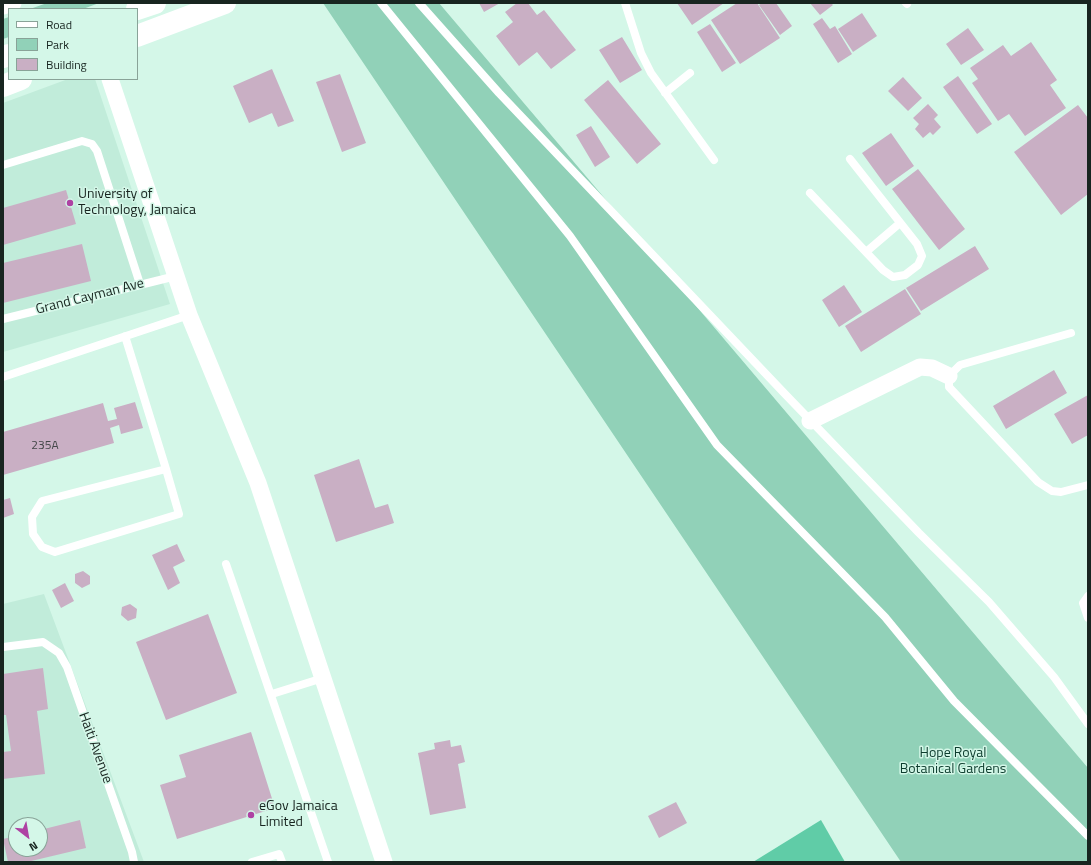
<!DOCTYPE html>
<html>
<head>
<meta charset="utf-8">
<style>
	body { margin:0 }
	#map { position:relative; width:1091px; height:865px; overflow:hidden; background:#d4f7e8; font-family:"Titillium Web",sans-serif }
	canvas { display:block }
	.frame { position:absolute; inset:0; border:4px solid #182520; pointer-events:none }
	.legend { position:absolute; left:8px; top:8px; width:130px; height:72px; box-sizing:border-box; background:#d4f7e8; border:1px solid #89a398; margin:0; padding:5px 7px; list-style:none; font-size:12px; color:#182520 }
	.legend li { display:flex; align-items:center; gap:8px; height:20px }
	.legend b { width:20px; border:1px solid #89a398 }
	.north { position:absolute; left:8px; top:817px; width:40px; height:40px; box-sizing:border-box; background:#d4f7e8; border:1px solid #89a398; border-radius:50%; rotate:149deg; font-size:11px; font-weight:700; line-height:16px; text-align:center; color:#182520 }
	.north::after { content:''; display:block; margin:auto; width:14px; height:18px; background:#ae42a3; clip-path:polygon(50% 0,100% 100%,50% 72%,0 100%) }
</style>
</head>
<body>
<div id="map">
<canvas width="1091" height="865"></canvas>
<div class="frame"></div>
<ul class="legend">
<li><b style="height:5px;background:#fff"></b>Road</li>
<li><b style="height:11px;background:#91d1b8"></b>Park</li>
<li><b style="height:11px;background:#c9afc4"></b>Building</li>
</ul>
<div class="north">N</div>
</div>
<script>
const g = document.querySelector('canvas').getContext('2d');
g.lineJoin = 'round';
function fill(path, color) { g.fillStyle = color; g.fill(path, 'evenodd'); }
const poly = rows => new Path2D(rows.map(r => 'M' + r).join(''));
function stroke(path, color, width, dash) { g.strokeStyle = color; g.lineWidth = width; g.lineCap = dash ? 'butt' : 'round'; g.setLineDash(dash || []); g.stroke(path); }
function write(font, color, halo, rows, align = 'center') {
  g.font = font + ' "Titillium Web",sans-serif'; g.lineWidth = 3; g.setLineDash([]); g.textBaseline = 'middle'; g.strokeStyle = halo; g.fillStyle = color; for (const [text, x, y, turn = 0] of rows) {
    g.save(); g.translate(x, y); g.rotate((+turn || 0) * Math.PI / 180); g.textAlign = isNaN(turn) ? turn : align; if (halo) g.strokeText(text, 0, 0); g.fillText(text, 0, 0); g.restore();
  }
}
const built = poly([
	[68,79,95,79,170,304,3,352,3,103],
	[44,594,144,862,3,862,3,604],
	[16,825,40,825,40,849,16,849]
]);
const green = poly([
	[47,3,99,3,83,9,30,9],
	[323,3,439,3,1088,768,1088,862,901,862],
	[9,17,9,37,3,39,3,19]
]);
const water = poly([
	[821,820,845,862,753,862]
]);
const building = poly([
	[479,3,500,3,484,12],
	[517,3,528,3,537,15,544,10,576,50,551,69,537,52,519,66,496,36,513,22,505,12],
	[677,3,724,3,692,25],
	[737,3,757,3,780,38,740,64,711,20],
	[762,3,776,3,792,26,780,35,759,5],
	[810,3,831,3,833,5,820,15],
	[862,13,877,36,853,52,838,29],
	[822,18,830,29,835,26,852,54,838,63,813,24],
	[710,24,736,63,722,72,697,32],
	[968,28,984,50,961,65,946,44],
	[622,37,642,70,620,83,599,50],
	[1031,42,1057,80,1050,85,1066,108,1025,136,1009,114,998,121,972,83,978,79,970,68,1003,45,1011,56],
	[272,69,294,121,278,127,272,113,249,123,233,86],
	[340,74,366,143,342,152,316,82],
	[958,76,992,124,977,134,943,87],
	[903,77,922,98,908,111,888,91],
	[608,80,661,144,637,164,584,100],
	[928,104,938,115,934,119,941,127,933,135,930,132,923,138,915,129,919,124,913,118],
	[1078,105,1088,118,1088,194,1061,215,1014,152],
	[591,126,610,157,595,167,576,135],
	[891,133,914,166,886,186,862,153],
	[918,169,965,229,939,250,892,189],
	[66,190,76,224,3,245,3,208],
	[82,244,91,281,3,303,3,263],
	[975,246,989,269,921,311,906,288],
	[844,285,862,312,839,327,822,300],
	[905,289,921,314,861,352,845,326],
	[1054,370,1067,393,1006,429,993,406],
	[1088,395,1088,435,1072,444,1054,414],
	[135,402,143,428,121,434,119,425,110,428,114,443,3,475,3,432,103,403,108,421,117,419,114,408],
	[359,459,375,508,388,504,394,523,336,542,314,475],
	[10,498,14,514,3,518,3,500],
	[177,544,185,561,173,567,180,583,168,590,152,555],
	[83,571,90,576,90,584,82,588,75,583,75,574],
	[65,583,74,601,61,608,52,590],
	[130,604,137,609,136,618,128,621,121,615,122,607],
	[208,614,237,693,166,720,136,642],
	[43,668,48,709,37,711,45,774,3,779,3,752,11,751,6,715,3,715,3,674],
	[251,732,275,808,177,839,160,785,186,777,179,755],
	[450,740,451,747,461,745,465,762,458,764,466,808,430,815,418,753,435,749,434,743],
	[676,802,687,823,659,838,648,816],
	[80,820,86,848,27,862,8,862,3,839,16,836,16,849,40,849,40,830]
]);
const service = poly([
	[381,3,570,236,717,445,885,617,954,701,1088,836],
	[419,3,499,93,785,394,919,533,989,602,1054,677,1088,724],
	[625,3,641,53,651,73,714,160],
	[906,3,907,4],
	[665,93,690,73],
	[3,165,82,141,92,144,97,151,140,284],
	[810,193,883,270,893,277,905,275,918,265,922,256,917,244,850,159],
	[866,252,900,223],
	[3,319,176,276],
	[1071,333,960,365,949,376,949,387,1038,482,1052,491,1061,492,1088,485],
	[125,336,166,469,179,514,55,552,42,547,33,534,32,517,42,501,166,469],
	[3,377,189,315],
	[226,564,328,862],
	[1088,596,1083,603,1088,618],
	[3,647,43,642,59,653,67,667,132,852,134,862],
	[272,694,323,678],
	[252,862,279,854,282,862]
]);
const minor = poly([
	[3,6,13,3],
	[110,79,189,315,258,483,384,862],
	[810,421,920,367,932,368,949,376]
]);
const primary = poly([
	[137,9,155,3],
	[137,36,225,3],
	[3,57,9,55],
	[3,86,21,79]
]);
const markers = [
	[70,203,4,"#ae42a3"],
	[251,815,4,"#ae42a3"]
];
const numberNames = [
	["235A",45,446]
];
const poiNames = [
	["University of",78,195],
	["Technology, Jamaica",78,211],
	["eGov Jamaica",259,807],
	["Limited",259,823]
];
const streetNames = [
	["Grand Cayman Ave",90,297,-14],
	["Haiti Avenue",95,748,70]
];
const parkNames = [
	["Hope Royal",953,754],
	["Botanical Gardens",953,770]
];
fill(built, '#c1ecda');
fill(green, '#91d1b8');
fill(water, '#60cca7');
fill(building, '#c9afc4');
stroke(service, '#fff', 8);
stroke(minor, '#fff', 17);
stroke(primary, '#fff', 22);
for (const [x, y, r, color] of markers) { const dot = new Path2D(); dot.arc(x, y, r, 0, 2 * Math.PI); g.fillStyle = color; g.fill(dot); stroke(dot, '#d4f7e8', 1.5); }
write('12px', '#444849', null, numberNames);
write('14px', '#182520', '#d4f7e8', poiNames, 'left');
write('14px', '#182520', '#d4f7e8', streetNames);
write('14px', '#0d3d2e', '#d4f7e8', parkNames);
</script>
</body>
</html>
